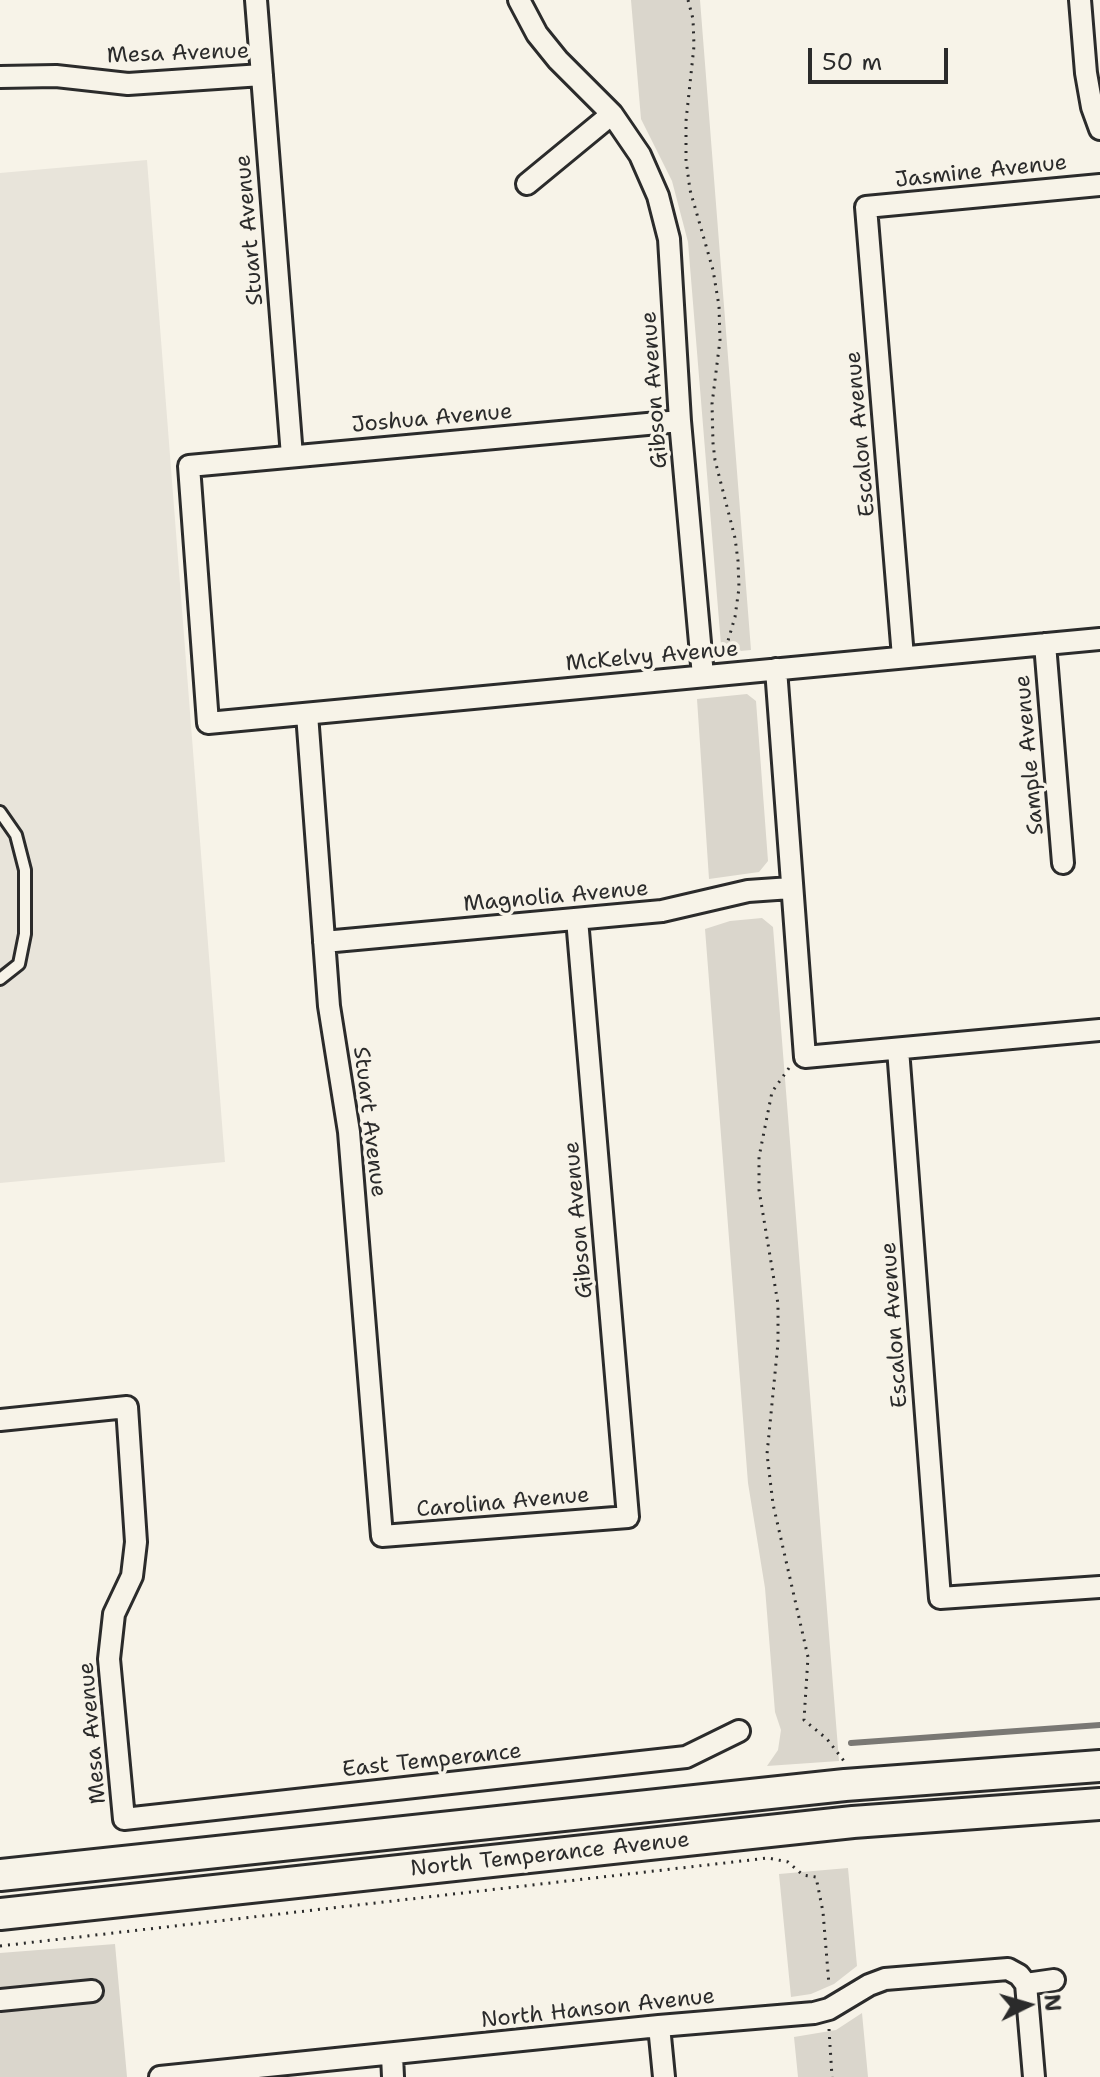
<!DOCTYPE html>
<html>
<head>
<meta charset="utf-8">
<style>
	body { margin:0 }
	#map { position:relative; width:1100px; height:2077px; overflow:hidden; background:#f7f3e8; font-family:"Shantell Sans",sans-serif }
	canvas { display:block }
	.north { position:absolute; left:988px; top:1965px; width:80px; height:80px; -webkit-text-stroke:6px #f7f3e8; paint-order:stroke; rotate:85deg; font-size:22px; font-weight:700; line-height:32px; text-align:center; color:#2b2b2b }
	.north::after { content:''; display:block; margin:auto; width:28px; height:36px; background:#2b2b2b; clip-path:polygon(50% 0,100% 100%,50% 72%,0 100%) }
	.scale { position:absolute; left:808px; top:48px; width:140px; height:36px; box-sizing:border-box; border:4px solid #2b2b2b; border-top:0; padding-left:10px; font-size:24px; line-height:28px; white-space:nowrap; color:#2b2b2b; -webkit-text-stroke:6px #f7f3e8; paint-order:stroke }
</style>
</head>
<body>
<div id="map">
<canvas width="1100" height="2077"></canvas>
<div class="north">N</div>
<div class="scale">50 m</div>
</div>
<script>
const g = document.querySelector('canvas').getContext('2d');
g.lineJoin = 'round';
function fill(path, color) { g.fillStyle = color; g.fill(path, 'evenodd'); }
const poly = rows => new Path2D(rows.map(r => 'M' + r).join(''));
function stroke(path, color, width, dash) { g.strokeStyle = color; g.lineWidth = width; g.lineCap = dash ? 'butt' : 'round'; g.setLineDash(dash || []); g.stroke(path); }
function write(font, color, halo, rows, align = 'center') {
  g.font = font + ' "Shantell Sans",sans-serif'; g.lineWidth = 7; g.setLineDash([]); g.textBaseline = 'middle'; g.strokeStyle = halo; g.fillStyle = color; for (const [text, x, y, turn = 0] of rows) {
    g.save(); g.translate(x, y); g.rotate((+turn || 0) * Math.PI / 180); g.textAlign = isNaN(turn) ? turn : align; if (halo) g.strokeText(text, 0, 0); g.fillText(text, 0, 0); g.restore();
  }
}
const built = poly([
	[147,160,225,1162,0,1183,0,173]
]);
const green = poly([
	[631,0,700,0,751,650,729,652,721,645,688,242,672,181,641,119],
	[747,694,756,701,768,861,759,872,709,879,697,699],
	[762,918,773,927,839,1761,767,1766,778,1750,781,1730,775,1712,765,1588,748,1483,705,929,730,921],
	[848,1868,857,1966,834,1984,811,1994,791,1997,779,1874],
	[115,1944,127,2077,0,2077,0,1953],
	[862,2013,868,2077,798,2077,794,2037,836,2030]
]);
const stream = poly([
	[851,1743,1100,1725]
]);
const path = poly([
	[688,0,693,19,694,46,686,121,686,160,690,190,713,270,719,306,720,340,712,404,713,443,715,460,735,538,738,561,739,588,735,617,725,651,730,653],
	[789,1068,772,1092,759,1157,759,1190,778,1304,778,1343,767,1454,773,1504,808,1657,804,1720,827,1739,844,1761],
	[0,1946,768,1858,788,1862,803,1875,816,1877,823,1912,829,1985],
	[829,2029,832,2077]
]);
const lane = poly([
	[0,812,16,835,25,870,25,934,19,964,0,979]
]);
const street = poly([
	[256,0,292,456],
	[519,0,537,34,558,60,612,114,640,155,658,196,669,239,680,421,703,676],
	[1080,0,1086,73,1092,107,1100,129],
	[0,77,56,76,128,84,262,75],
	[527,184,612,114],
	[680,421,189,466,208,723,1100,639],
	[1045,644,1063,863],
	[903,657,866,207,1100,185],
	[776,669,805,1057,1100,1030],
	[307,714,329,1006,349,1132,382,1536,628,1517,577,919],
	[324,942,662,911,748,891,791,888],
	[898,1049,940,1598,1100,1587],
	[0,1420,127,1407,136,1542,132,1576,114,1614,109,1659,124,1819,686,1757,739,1731],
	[1026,1984,1034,2077],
	[1026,1984,1054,1980],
	[0,2000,92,1991],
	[659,2026,664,2077],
	[392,2055,393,2077],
	[160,2077,659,2026,814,2013,829,2009,869,1985,885,1979,1008,1969,1019,1975,1026,1984]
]);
const primary = poly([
	[0,1875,845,1785,1100,1766],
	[0,1914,853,1822,1100,1804]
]);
const streetNames = [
	["Mesa Avenue",178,54,-2],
	["Jasmine Avenue",981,172,-6],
	["Stuart Avenue",250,230,-95],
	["Gibson Avenue",655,390,-94],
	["Joshua Avenue",432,419,-5],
	["Escalon Avenue",861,434,-95],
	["McKelvy Avenue",652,657,-5],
	["Sample Avenue",1030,755,-95],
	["Magnolia Avenue",556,897,-5],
	["Stuart Avenue",369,1122,83],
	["Gibson Avenue",579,1220,-95],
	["Escalon Avenue",895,1325,-94],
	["Carolina Avenue",503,1503,-5],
	["Mesa Avenue",93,1733,-95],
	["East Temperance",432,1761,-6],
	["North Temperance Avenue",550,1855,-6],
	["North Hanson Avenue",598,2009,-6]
];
fill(built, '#e8e4da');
fill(green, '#dad6cc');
stroke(stream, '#7a7874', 6);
stroke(lane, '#2b2b2b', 16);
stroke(street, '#2b2b2b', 26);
stroke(primary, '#2b2b2b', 36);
stroke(path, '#2b2b2b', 3, [2, 6]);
stroke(lane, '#f7f3e8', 10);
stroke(street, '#f7f3e8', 20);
stroke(primary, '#f7f3e8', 30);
write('22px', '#2b2b2b', '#f7f3e8', streetNames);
</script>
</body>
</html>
